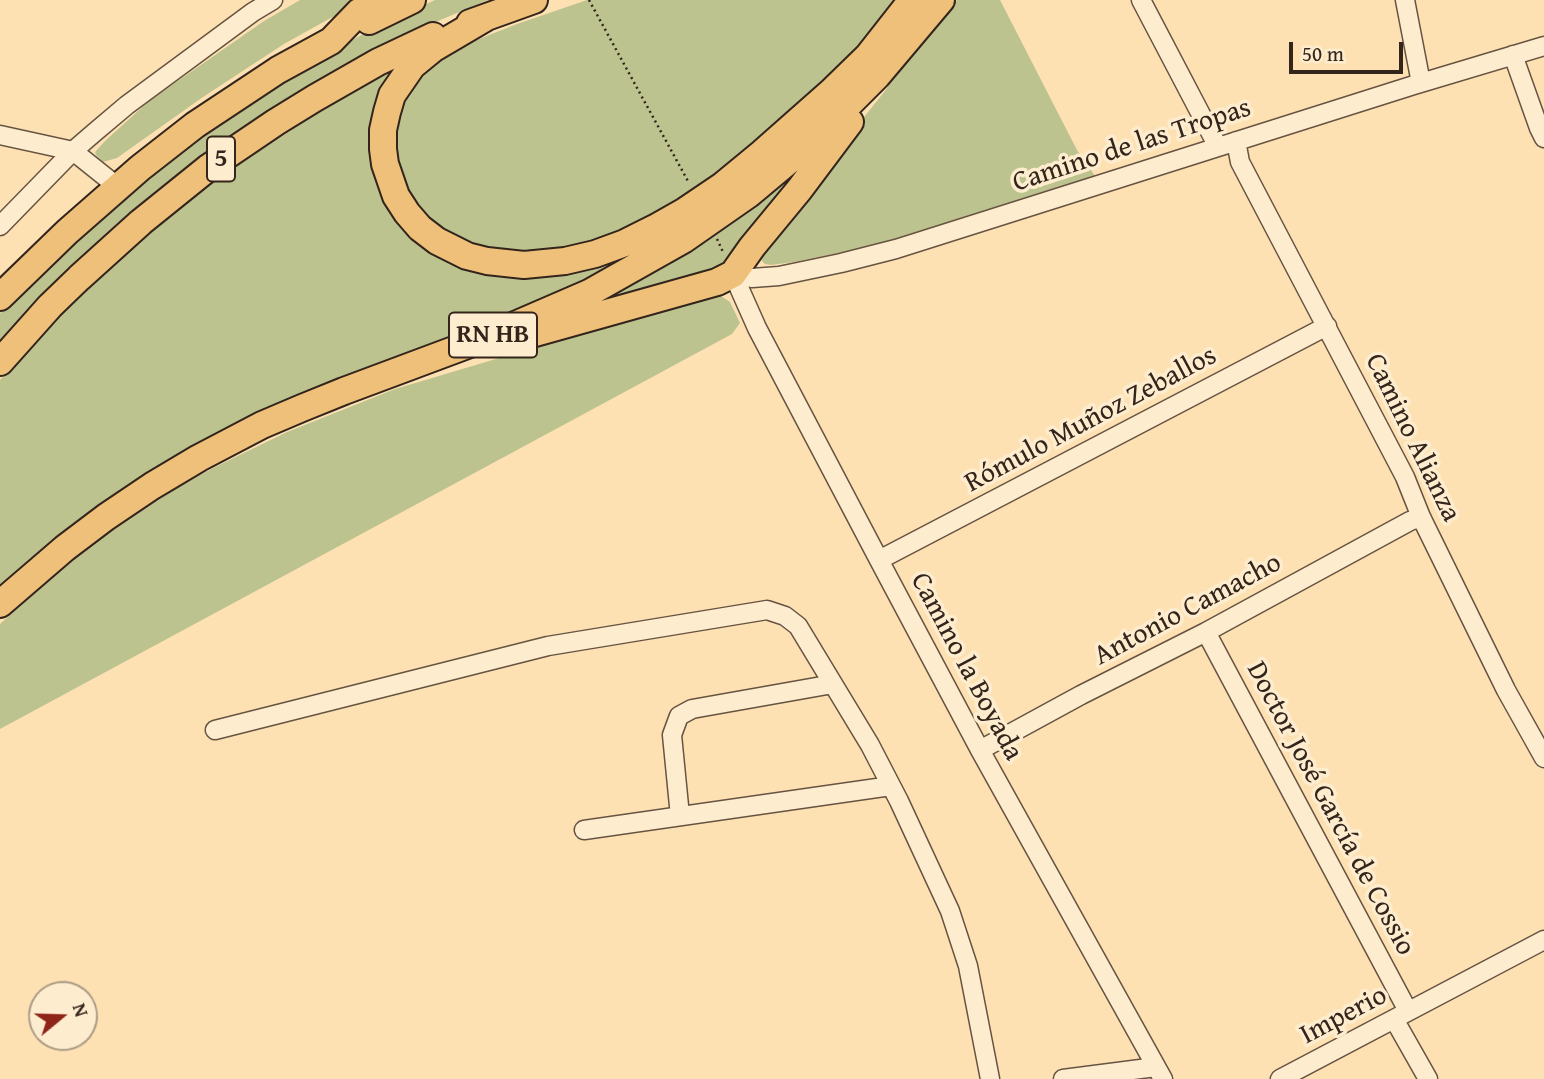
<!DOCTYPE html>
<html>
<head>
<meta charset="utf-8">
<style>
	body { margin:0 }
	#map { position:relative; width:1544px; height:1079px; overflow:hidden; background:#fee1b3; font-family:"Gentium Book Plus",serif }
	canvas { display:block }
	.north { position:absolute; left:28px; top:981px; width:70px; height:70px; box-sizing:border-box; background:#feecce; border:2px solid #ad9c87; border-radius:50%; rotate:71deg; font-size:19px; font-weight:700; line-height:28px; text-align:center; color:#33241c }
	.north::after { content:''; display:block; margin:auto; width:24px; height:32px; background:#8f2418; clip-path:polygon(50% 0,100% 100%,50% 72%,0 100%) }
	.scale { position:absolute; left:1289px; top:42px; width:114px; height:32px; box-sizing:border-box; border:4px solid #33241c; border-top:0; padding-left:9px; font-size:21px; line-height:24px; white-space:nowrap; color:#33241c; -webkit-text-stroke:5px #feecce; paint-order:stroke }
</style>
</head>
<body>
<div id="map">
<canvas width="1544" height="1079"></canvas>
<div class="north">N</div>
<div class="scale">50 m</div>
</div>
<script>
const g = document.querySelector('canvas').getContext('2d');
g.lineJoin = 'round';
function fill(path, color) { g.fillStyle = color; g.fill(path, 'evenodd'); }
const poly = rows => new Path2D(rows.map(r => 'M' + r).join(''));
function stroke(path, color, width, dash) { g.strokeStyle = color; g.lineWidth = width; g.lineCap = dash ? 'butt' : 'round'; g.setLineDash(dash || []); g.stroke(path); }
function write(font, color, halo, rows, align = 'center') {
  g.font = font + ' "Gentium Book Plus",serif'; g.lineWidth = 7; g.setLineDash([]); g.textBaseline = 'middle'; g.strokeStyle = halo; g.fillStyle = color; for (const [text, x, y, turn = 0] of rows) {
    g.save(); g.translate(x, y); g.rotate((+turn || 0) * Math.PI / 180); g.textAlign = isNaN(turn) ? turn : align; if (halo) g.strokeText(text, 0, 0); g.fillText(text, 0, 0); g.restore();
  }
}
const green = poly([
	[300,0,363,0,284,44,203,97,117,158,103,162,96,155,95,152,105,141,149,101,264,21],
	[435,0,488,0,419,29,378,50,0,343,0,313,88,226,200,135,280,82,370,30],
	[587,0,899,0,852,56,721,172,683,198,606,241,523,256,456,241,413,207,391,142,400,103,420,73,451,50,517,24],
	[957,0,1000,0,1077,150,1095,176,949,223,864,248,794,262,771,265,765,264,762,261,759,255,763,244,884,92,941,17],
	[394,70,373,151,460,265,652,239,623,263,528,308,322,385,235,426,90,513,45,548,0,588,0,380,44,331,80,295,157,226,220,177,328,106],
	[811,154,723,270,583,306],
	[711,295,721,296,730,302,740,323,732,334,0,729,0,624,28,598,91,545,173,490,215,467,287,432,395,389]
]);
const path = poly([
	[589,0,689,183],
	[717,239,723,252]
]);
const minor = poly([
	[1141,0,1218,147],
	[1405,0,1421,83],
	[1513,55,1539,128,1544,138],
	[0,135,73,151,118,187],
	[1236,141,1240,162,1405,477,1421,517,1506,690,1544,758],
	[0,226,73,151,95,132,127,105,253,12,273,0],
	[733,274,757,328,879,560,980,750,1163,1079],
	[733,274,752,278,779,276,841,263,896,249,1414,85,1544,46],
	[879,560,1327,326],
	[1206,632,1408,1011],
	[215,730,548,646,767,610,785,616,798,626,870,745,899,801,950,911,968,966,990,1079],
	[980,750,1081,695,1206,632,1410,521,1421,517],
	[680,816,672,735,679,716,692,709,833,684],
	[584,830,891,786],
	[1394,1019,1428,1079],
	[1063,1079,1156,1067],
	[1280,1079,1544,940]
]);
const highway = poly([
	[485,18,434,48,412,66,392,95,387,112,383,130,383,149,385,164,396,196,407,213,420,228,437,241,467,256,487,261,524,265,565,261,595,254,625,243,655,228,685,211,722,186,762,153,831,92,868,56,912,0],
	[369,21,412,0],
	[470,23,534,0],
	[0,297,67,232,140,168,195,125,278,70,331,41,359,12,381,0],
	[535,333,717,282,733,274,752,247,799,190,850,122],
	[0,362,50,306,79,278,141,222,208,168,276,122,315,98,378,62,433,36],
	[0,604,65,548,106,517,152,486,199,458,262,425,302,408,344,391,478,341,589,293,683,240,749,194,810,143,877,76,941,0]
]);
const shields = [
	[221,159,28],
	[493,335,88]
];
const shieldNames = [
	["5",221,159],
	["RN HB",493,335]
];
const streetNames = [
	["Camino de las Tropas",1132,146,-18],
	["Rómulo Muñoz Zeballos",1091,420,-28],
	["Camino Alianza",1412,438,64],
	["Antonio Camacho",1188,610,-28],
	["Camino la Boyada",966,667,62],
	["Doctor José García de Cossio",1330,809,62],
	["Imperio",1344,1016,-28]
];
fill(green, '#bdc38f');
stroke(minor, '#665342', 21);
stroke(highway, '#33241c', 30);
stroke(path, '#33241c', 2.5, [2, 3.5]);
stroke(minor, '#feecce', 18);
stroke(highway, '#efc07a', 26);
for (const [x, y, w] of shields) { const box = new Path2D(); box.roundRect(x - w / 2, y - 22.5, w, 45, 5); g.fillStyle = '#feecce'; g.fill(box); stroke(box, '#33241c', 2); }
write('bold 26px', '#33241c', null, shieldNames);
write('28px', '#33241c', '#feecce', streetNames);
</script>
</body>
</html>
